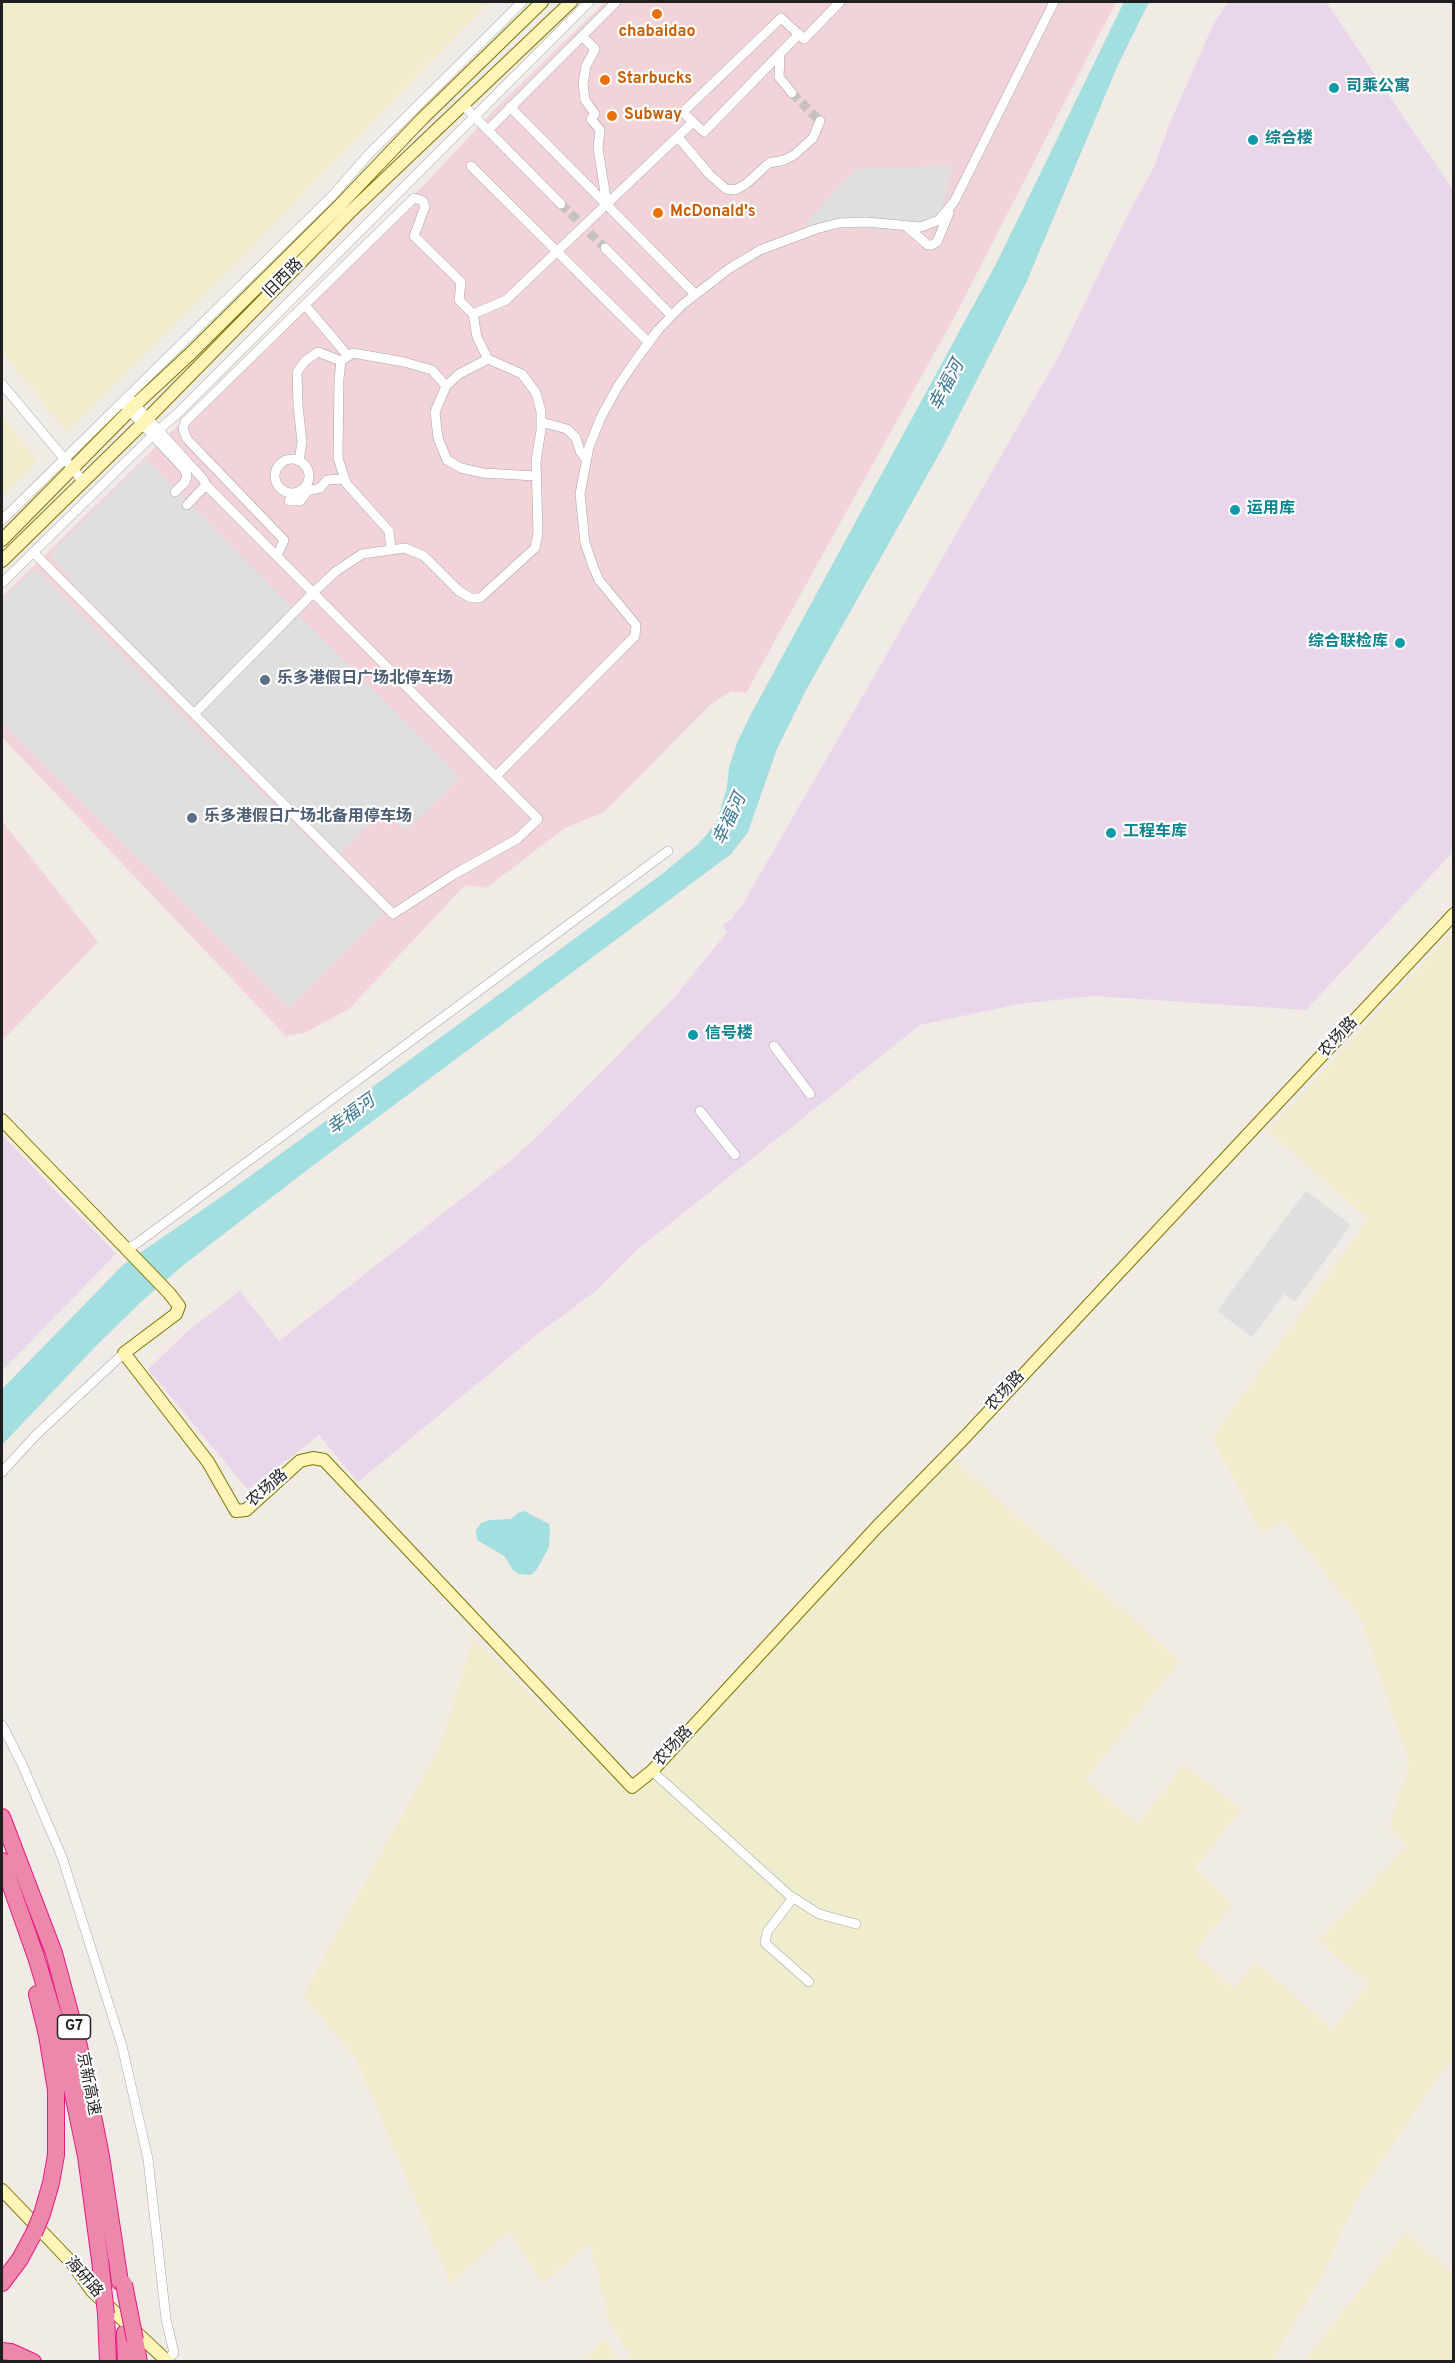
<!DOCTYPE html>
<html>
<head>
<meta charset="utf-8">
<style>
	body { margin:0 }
	#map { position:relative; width:1455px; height:2363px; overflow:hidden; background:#f1ebe5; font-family:Overpass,sans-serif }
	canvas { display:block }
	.frame { position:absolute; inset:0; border:3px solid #1f1f1f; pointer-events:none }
</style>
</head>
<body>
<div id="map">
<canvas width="1455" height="2363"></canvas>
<div class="frame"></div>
</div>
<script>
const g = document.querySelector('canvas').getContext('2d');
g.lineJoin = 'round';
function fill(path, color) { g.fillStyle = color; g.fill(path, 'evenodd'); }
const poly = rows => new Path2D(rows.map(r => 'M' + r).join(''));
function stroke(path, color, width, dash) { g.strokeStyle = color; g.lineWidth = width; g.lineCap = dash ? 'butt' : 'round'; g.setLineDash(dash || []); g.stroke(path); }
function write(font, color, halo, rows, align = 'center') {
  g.font = font + ' Overpass,"Noto Sans SC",sans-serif'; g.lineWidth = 4.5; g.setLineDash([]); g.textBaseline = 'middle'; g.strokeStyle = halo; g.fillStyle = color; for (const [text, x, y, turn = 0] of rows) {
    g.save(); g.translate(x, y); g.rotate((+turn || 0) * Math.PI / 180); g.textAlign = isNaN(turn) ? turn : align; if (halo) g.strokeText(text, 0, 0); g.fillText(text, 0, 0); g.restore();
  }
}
const commercial = poly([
	[605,2,1116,2,956,314,746,693,731,691,709,706,604,812,565,828,486,888,465,885,349,1009,304,1033,286,1036,2,737,2,597,427,182,494,110],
	[2,821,98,942,2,1041]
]);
const industrial = poly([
	[1228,2,1326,2,1453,190,1453,852,1306,1010,1093,996,1019,1004,920,1025,638,1249,596,1291,535,1336,358,1482,319,1435,248,1490,148,1369,189,1330,240,1291,279,1341,510,1161,542,1132,674,998,727,932,722,925,731,920,744,902,1061,352,1127,216,1154,167,1169,125,1213,25],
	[2,1135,116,1254,2,1371]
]);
const farmland = poly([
	[2,2,489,2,230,269,67,432,2,352],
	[2,416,38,461,2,497],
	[1453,931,1453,2058,1436,2080,1358,2196,1322,2276,1272,2361,633,2361,609,2322,590,2243,543,2284,509,2231,451,2284,356,2059,303,1995,440,1746,473,1639,626,1789,950,1456,1180,1661,1085,1780,1138,1824,1183,1765,1242,1809,1195,1868,1232,1904,1195,1953,1234,1988,1256,1962,1333,2030,1368,1984,1318,1941,1407,1846,1389,1828,1409,1762,1361,1619,1284,1521,1262,1534,1212,1438,1368,1219,1268,1131],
	[1406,2231,1453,2275,1453,2361,1304,2361],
	[604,2337,619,2361,585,2361]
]);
const parking = poly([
	[953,165,941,214,907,231,803,225,856,169],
	[146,459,460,778,406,831,385,810,339,854,70,581,71,579,51,557,51,552],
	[31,572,39,572,383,913,289,1007,2,723,2,601],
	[1306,1191,1351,1225,1295,1301,1284,1294,1252,1337,1217,1311]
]);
const water = poly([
	[1124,2,1149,2,1118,65,1026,283,942,449,805,692,777,749,748,832,731,854,315,1164,186,1263,141,1302,96,1346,2,1445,2,1389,124,1264,231,1190,478,1010,662,874,697,845,707,834,717,821,727,787,729,767,737,743,751,714,997,262],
	[524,1511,549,1524,550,1533,549,1547,537,1569,531,1575,519,1574,513,1570,504,1556,477,1540,476,1530,481,1523,489,1520,511,1519,518,1513]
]);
const streetTunnel = poly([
	[792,93,820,121],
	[561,204,605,248]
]);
const street = poly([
	[582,36,595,49,586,66,583,83,585,100,595,114,591,119,600,130,598,148,607,205],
	[780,54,779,77,792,93],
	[463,105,561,204],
	[510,107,695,294],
	[693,122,704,132,799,34],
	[488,130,616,2],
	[678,137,709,174,726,189,735,190,746,184,769,163,784,160,794,155,813,138,820,121],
	[471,166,649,343],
	[907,227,928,245,932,245,937,242,949,213],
	[605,248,671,315],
	[305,305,348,356],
	[488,359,459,374,446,386,435,412,438,438,447,460,461,468,483,473,536,476],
	[2,384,82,480],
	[131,400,203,479,206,485,187,505],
	[126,407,185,470,187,476,185,482,175,492],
	[541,422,567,429,576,438,580,451,586,459],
	'275 476a17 17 0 1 1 34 0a17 17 0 1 1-34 0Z',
	[299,461,302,442,298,406,297,372,305,361,318,352,341,361],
	[289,501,300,501,308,491,320,488,327,480,344,479],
	[2,520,332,196,368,155,522,2],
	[391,549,389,531,346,483,338,458,339,379,341,361,353,353,404,362,432,370,446,386],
	[33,552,393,914,453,875,517,839,538,819,206,485],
	[277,556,284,540,187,439,183,429,185,422,414,198,423,201,425,207,414,236,461,282,459,300,473,314],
	[2,583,153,435,178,413,589,2],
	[194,714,313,593,335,572,362,554,405,548,424,556,459,591,471,598,480,598,535,548,538,533,536,461,541,430,541,411,536,393,522,374,488,359,477,337,473,314,506,300,693,122,683,112,781,18,804,39,840,2],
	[496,776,635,636,636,625,599,580,593,566,585,543,580,494,589,447,601,417,618,386,638,357,658,330,682,305,730,268,760,250,816,229,839,223,866,222,921,227,939,220,954,202,1054,2],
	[774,1046,810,1094],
	[700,1111,735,1155],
	[126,1249,136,1244,668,851],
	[2,1472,36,1435,124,1353],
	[2,1725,22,1764,62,1857,122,2046,148,2159,166,2319,174,2353,167,2360],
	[652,1771,789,1895,819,1914,856,1924],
	[793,1898,767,1932,765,1943,809,1982]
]);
const secondary = poly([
	[2,540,134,406,191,353,340,205,422,119,542,2],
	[2,561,147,419,349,213,571,2],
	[2,1120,169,1293,179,1306,176,1314,124,1353,208,1462,236,1511,246,1510,300,1461,313,1458,324,1460,632,1787,652,1771,875,1529,966,1436,1454,914],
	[2,2190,72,2263,92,2291,168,2362]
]);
const highway = poly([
	[2,1817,54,1953,79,2046,101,2156,120,2282],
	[2,1861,36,1957,63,2046,86,2156,100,2260],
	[37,1994,47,2035,56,2090,56,2155,51,2183,42,2214],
	[2,2283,20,2259,34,2233],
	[106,2314,108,2362],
	[125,2333,126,2362],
	[135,2340,139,2362],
	[2,2351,11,2352,33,2362]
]);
const highwayBridge = poly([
	[34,2233,42,2214],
	[100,2260,106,2314],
	[124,2284,135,2340]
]);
const markers = [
	[657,14,6,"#e8710a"],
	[605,80,6,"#e8710a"],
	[1334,88,6,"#0f9aa8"],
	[612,116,6,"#e8710a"],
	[1253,140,6,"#0f9aa8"],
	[658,213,6,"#e8710a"],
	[1235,510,6,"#0f9aa8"],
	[1400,643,6,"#0f9aa8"],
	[265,680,6,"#5c6f8a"],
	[192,818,6,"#5c6f8a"],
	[1111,833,6,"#0f9aa8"],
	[693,1035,6,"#0f9aa8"]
];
const shields = [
	[74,2027,33]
];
const shieldNames = [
	["G7",74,2027]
];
const foodNames = [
	["chabaidao",657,33,"center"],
	["Starbucks",617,80],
	["Subway",624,116],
	["McDonald's",670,213]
];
const cultureNames = [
	["司乘公寓",1346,88],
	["综合楼",1265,140],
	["运用库",1247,510],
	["综合联检库",1388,643,"right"],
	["工程车库",1123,833],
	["信号楼",705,1035]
];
const streetNames = [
	["旧西路",284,279,-45],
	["农场路",1339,1038,-47],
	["农场路",1006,1392,-47],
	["农场路",268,1489,-41],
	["农场路",674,1747,-47],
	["京新高速",87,2084,79],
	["海研路",83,2278,49]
];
const serviceNames = [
	["乐多港假日广场北停车场",277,680],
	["乐多港假日广场北备用停车场",204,818]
];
const waterNames = [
	["幸福河",948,386,-62],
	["幸福河",731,820,-65],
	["幸福河",352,1116,-36]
];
fill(commercial, '#f2d3d7');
fill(industrial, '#ead6ea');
fill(farmland, '#f0edcf');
fill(parking, '#dfdfdf');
fill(water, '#a3dee1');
stroke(streetTunnel, '#c7c2bd', 9, [9, 4.5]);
stroke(street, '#a6a6a6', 10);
stroke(secondary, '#7d7500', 14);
stroke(highway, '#e71a83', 18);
stroke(street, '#fff', 9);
stroke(secondary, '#fef5b6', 12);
stroke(highway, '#ed88ac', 16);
stroke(highwayBridge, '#e71a83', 18, []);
stroke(highwayBridge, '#ed88ac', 16);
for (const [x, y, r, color] of markers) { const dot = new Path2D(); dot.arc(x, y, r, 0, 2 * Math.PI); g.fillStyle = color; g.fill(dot); stroke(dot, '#fff', 2); }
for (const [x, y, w] of shields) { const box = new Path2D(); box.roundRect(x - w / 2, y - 12, w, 24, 4.5); g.fillStyle = '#fff'; g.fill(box); stroke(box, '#1f1f1f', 1.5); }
write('bold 15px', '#1f1f1f', null, shieldNames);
write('bold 16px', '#c56008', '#fff', foodNames, 'left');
write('bold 16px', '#0d838f', '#fff', cultureNames, 'left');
write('16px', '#1f1f1f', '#fff', streetNames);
write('bold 16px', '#4e5e75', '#fff', serviceNames, 'left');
write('italic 18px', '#3b7795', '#fff', waterNames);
</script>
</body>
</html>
